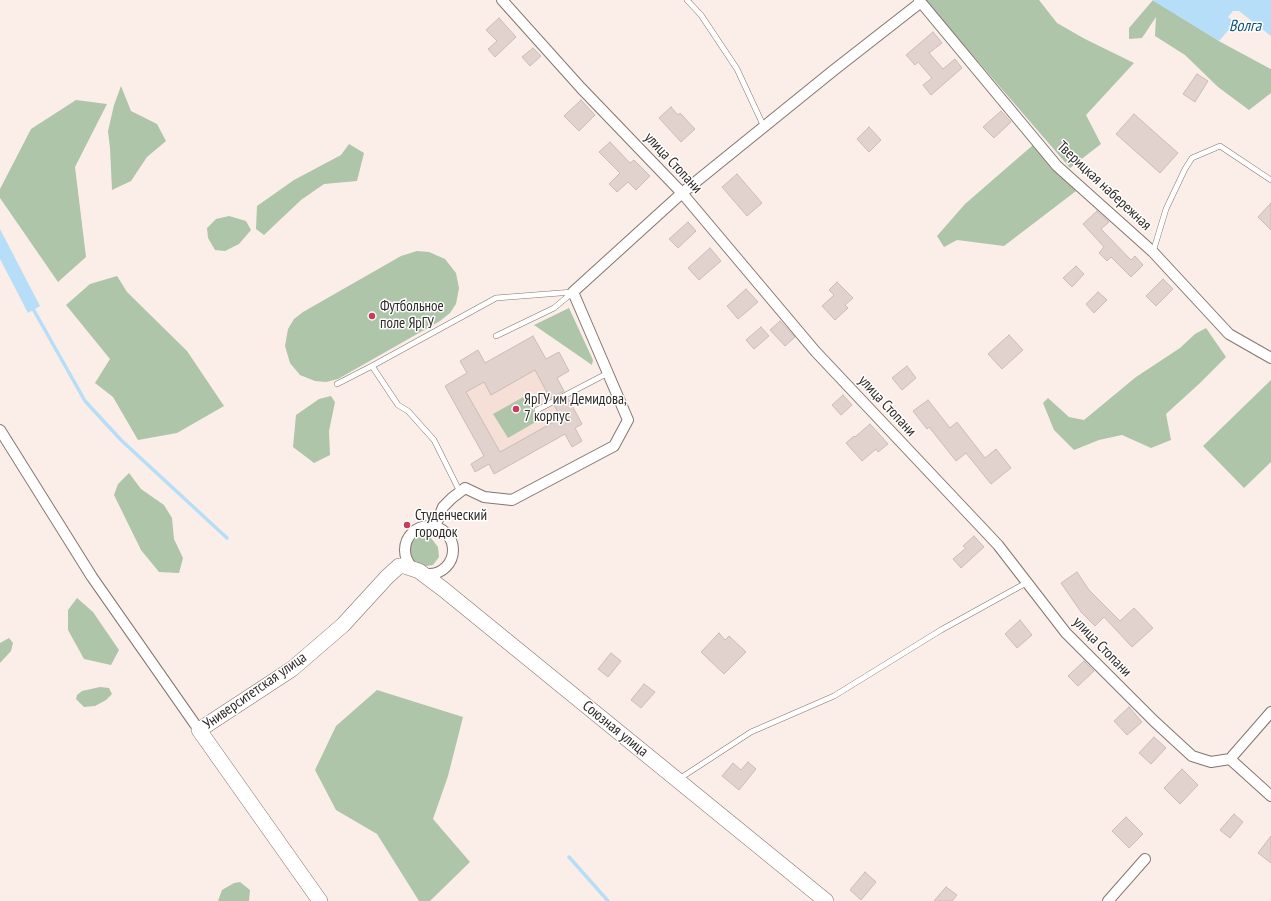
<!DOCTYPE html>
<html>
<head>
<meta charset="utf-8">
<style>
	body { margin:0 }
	canvas { display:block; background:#fbede7 }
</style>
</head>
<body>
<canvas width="1271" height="901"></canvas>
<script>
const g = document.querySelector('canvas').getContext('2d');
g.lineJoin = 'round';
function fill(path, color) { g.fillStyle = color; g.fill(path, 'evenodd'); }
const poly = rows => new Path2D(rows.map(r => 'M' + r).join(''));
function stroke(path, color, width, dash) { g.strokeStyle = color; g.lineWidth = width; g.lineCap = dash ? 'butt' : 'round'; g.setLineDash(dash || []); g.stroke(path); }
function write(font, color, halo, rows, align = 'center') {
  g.font = font + ' "PT Sans Narrow",sans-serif'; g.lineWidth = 3; g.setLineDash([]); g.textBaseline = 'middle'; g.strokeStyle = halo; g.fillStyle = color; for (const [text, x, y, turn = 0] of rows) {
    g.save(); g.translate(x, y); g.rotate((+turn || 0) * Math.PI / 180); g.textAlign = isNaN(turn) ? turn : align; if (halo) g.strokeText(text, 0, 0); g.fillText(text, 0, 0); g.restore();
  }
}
const built = poly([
	[478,350,485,363,546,359,559,352,569,371,557,378,582,424,575,429,582,441,572,447,565,434,494,474,489,464,475,472,471,464,484,456,445,386,467,373,460,361]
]);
const green = poly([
	[925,0,1039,0,1057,23,1085,39,1134,63,1086,115,1101,144,1070,168],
	[1153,0,1219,41,1271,69,1271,93,1249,110,1218,87,1185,55,1155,36,1156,17,1142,38,1129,39,1129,28],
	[121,86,131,111,157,124,166,141,147,157,131,181,112,190,110,148,108,131,114,105],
	[76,100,107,104,75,167,86,257,58,282,0,198,0,189,31,129],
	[349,144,364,153,357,181,324,184,301,200,264,235,256,229,257,206,294,180,341,155],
	[1033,145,1076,191,1004,246,957,240,944,247,937,236,965,204],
	[229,216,246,221,251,230,239,244,225,251,215,250,208,238,207,228,216,219],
	[417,251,429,252,445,259,456,273,459,288,456,304,450,313,440,321,338,379,326,382,315,381,300,375,290,363,285,346,288,329,294,319,303,312,401,256],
	[117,276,127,292,187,351,224,406,177,433,138,440,113,397,95,383,110,359,66,305,90,284],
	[569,308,593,360,592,365,534,325],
	[1206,328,1226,357,1200,383,1166,414,1171,440,1151,448,1122,435,1099,440,1074,450,1054,430,1043,403,1048,398,1069,417,1084,420,1136,377,1180,348,1195,334],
	[1271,380,1271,462,1244,488,1203,446],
	[331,396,335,402,329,431,330,455,314,463,293,447,296,415,319,399],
	[525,396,539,420,508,438,493,414],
	[129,473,141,489,164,505,172,518,174,539,183,558,179,573,159,572,141,550,114,495,118,484],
	[421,536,431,538,438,547,439,557,433,565,419,567,410,560,407,552,412,541],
	[77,598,93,612,119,650,111,665,84,659,68,630,68,610],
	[9,638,13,643,11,651,0,663,0,643],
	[100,687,109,688,112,694,106,700,95,706,84,707,76,699,77,695,82,691],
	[377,690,463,717,448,776,433,819,470,862,430,901,419,901,377,834,336,810,315,770,336,726],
	[240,882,250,890,249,901,218,901,222,890,234,883]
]);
const water = poly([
	[1152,0,1271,0,1271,69,1219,41],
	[0,229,40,306,28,313,0,259]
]);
const pier = poly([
	[1233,11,1239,11,1271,36,1271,69,1219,41,1231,27,1233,21,1228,17]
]);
const stream = poly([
	[32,307,85,401,121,440,227,538],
	[569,857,608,901]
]);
const building = poly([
	[499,18,516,37,495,57,488,49,497,41,486,30,499,18],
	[933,32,942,43,929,53,943,69,955,59,962,68,931,95,923,85,932,78,918,62,915,65,906,55,933,32],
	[533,48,541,56,530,66,522,57,533,48],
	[1197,74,1208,81,1195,102,1183,94,1197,74],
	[581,100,595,115,579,131,564,116,581,100],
	[671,107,678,115,680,113,695,129,681,142,659,118,671,107],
	[1001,111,1011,122,994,138,983,127,1001,111],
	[1134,114,1178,153,1160,173,1116,134,1134,114],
	[869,127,881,140,869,152,857,139,869,127],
	[610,142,630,163,634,160,650,176,636,190,628,182,617,192,609,184,620,173,599,152,610,142],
	[737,174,762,203,747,216,722,187,737,174],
	[1271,203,1271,230,1258,217,1271,203],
	[1097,211,1109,222,1101,229,1131,260,1135,256,1143,265,1131,277,1111,257,1107,261,1099,253,1104,247,1083,224,1097,211],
	[688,222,696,231,678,248,669,239,688,222],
	[710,248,721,261,699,280,688,268,710,248],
	[1076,266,1084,274,1072,287,1063,278,1076,266],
	[1163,279,1173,289,1156,306,1146,296,1163,279],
	[837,282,853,298,845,305,848,308,835,320,822,306,834,295,829,290,837,282],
	[746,289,758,302,738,319,727,306,746,289],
	[1098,292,1107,300,1094,313,1086,304,1098,292],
	[780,321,795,337,785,346,770,330,780,321],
	[761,327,769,336,754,349,746,340,761,327],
	[1009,335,1023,350,1002,369,988,354,1009,335],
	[533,336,546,359,559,352,569,371,557,378,564,391,550,398,535,370,491,395,484,382,466,392,500,452,561,418,554,405,568,398,582,424,575,428,582,441,572,447,565,434,494,474,489,464,475,472,471,464,484,456,445,386,467,373,460,361,478,350,485,363,533,336],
	[907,366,916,378,902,390,892,378,907,366],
	[843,395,852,405,841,415,832,405,843,395],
	[928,400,950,428,957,422,985,458,996,449,1011,468,991,484,966,453,956,461,929,427,927,429,913,411,928,400],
	[870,424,888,444,878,452,876,449,862,461,846,443,854,436,855,437,870,424],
	[974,536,984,547,961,568,953,559,966,548,963,546,974,536],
	[1077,572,1089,590,1120,621,1134,608,1153,628,1132,647,1104,617,1095,626,1081,612,1061,583,1077,572],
	[1020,620,1032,635,1017,648,1005,634,1020,620],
	[719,633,725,640,729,636,746,652,724,674,701,652,719,633],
	[611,653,621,661,608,677,598,669,611,653],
	[1084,661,1094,671,1078,686,1068,676,1084,661],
	[644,684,655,692,641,708,631,700,644,684],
	[1129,707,1142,722,1127,735,1114,721,1129,707],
	[1154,737,1166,748,1151,764,1139,753,1154,737],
	[748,762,756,769,739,790,722,776,733,763,741,770,748,762],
	[1182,769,1198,785,1180,804,1164,788,1182,769],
	[1234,814,1243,822,1230,838,1220,830,1234,814],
	[1126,817,1143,834,1129,848,1112,831,1126,817],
	[1271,836,1271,863,1258,853,1271,836],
	[865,872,876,882,861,900,850,890,865,872],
	[946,887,957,895,952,901,934,901,946,887]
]);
const lane = poly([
	[687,0,701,15,737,69,764,127],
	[1153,252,1166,209,1185,169,1192,158,1220,146,1271,180],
	[496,336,554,308,572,293],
	[372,366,398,405,408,411,434,440,460,492],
	[337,384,372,366,496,298,573,292],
	[537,410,608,373],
	[679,779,751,732,834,696,941,630,1026,583]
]);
const street = poly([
	[502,0,581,88,682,193,815,351,998,545,1066,633,1154,721,1192,756,1211,762,1230,759],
	[919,0,1057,166,1153,252,1229,334,1271,358],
	[0,430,92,577,199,730],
	'405 550a24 24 0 1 1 48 0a24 24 0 1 1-48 0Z',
	[435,527,443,507,452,498,465,488,484,497,512,500,614,446,628,420,573,292,682,193,834,70,921,2],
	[1230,759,1271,712],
	[1230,759,1271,796],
	[1108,901,1145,859]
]);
const secondary = poly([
	[320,901,199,730,292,669,343,625,387,577,399,566,404,566,419,571,443,589,826,901]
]);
const markers = [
	[372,316,4,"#cb3b5e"],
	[516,409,4,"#cb3b5e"],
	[407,525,4,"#cb3b5e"]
];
const streetNames = [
	["улица Стопани",673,163,47],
	["Тверицкая набережная",1104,186,43],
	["улица Стопани",887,406,47],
	["улица Стопани",1102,647,46],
	["Университетская улица",255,691,-35],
	["Союзная улица",615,729,39]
];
const poiNames = [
	["Футбольное",380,307],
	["поле ЯрГУ",380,324],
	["ЯрГУ им Демидова,",524,400],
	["7 корпус",524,417],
	["Студенческий",415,516],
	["городок",415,533]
];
const waterNames = [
	["Волга",1245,26]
];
fill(built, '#f5dfd6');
fill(green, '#aec5aa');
fill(water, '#b6def9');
fill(pier, '#fbede7');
stroke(stream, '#b6def9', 3.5);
fill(building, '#e1d2ce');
stroke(building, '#cabcb7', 1);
stroke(lane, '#837671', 6);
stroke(street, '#837671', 12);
stroke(secondary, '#837671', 16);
stroke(lane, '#fff', 5);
stroke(street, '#fff', 10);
stroke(secondary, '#fff', 15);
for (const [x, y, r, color] of markers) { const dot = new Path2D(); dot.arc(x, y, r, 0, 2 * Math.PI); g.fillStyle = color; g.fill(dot); stroke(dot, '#fff', 1.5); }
write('15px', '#2f2a28', '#fff', streetNames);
write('15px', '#2f2a28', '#fff', poiNames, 'left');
write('italic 16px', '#0b5174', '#fff', waterNames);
</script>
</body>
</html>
